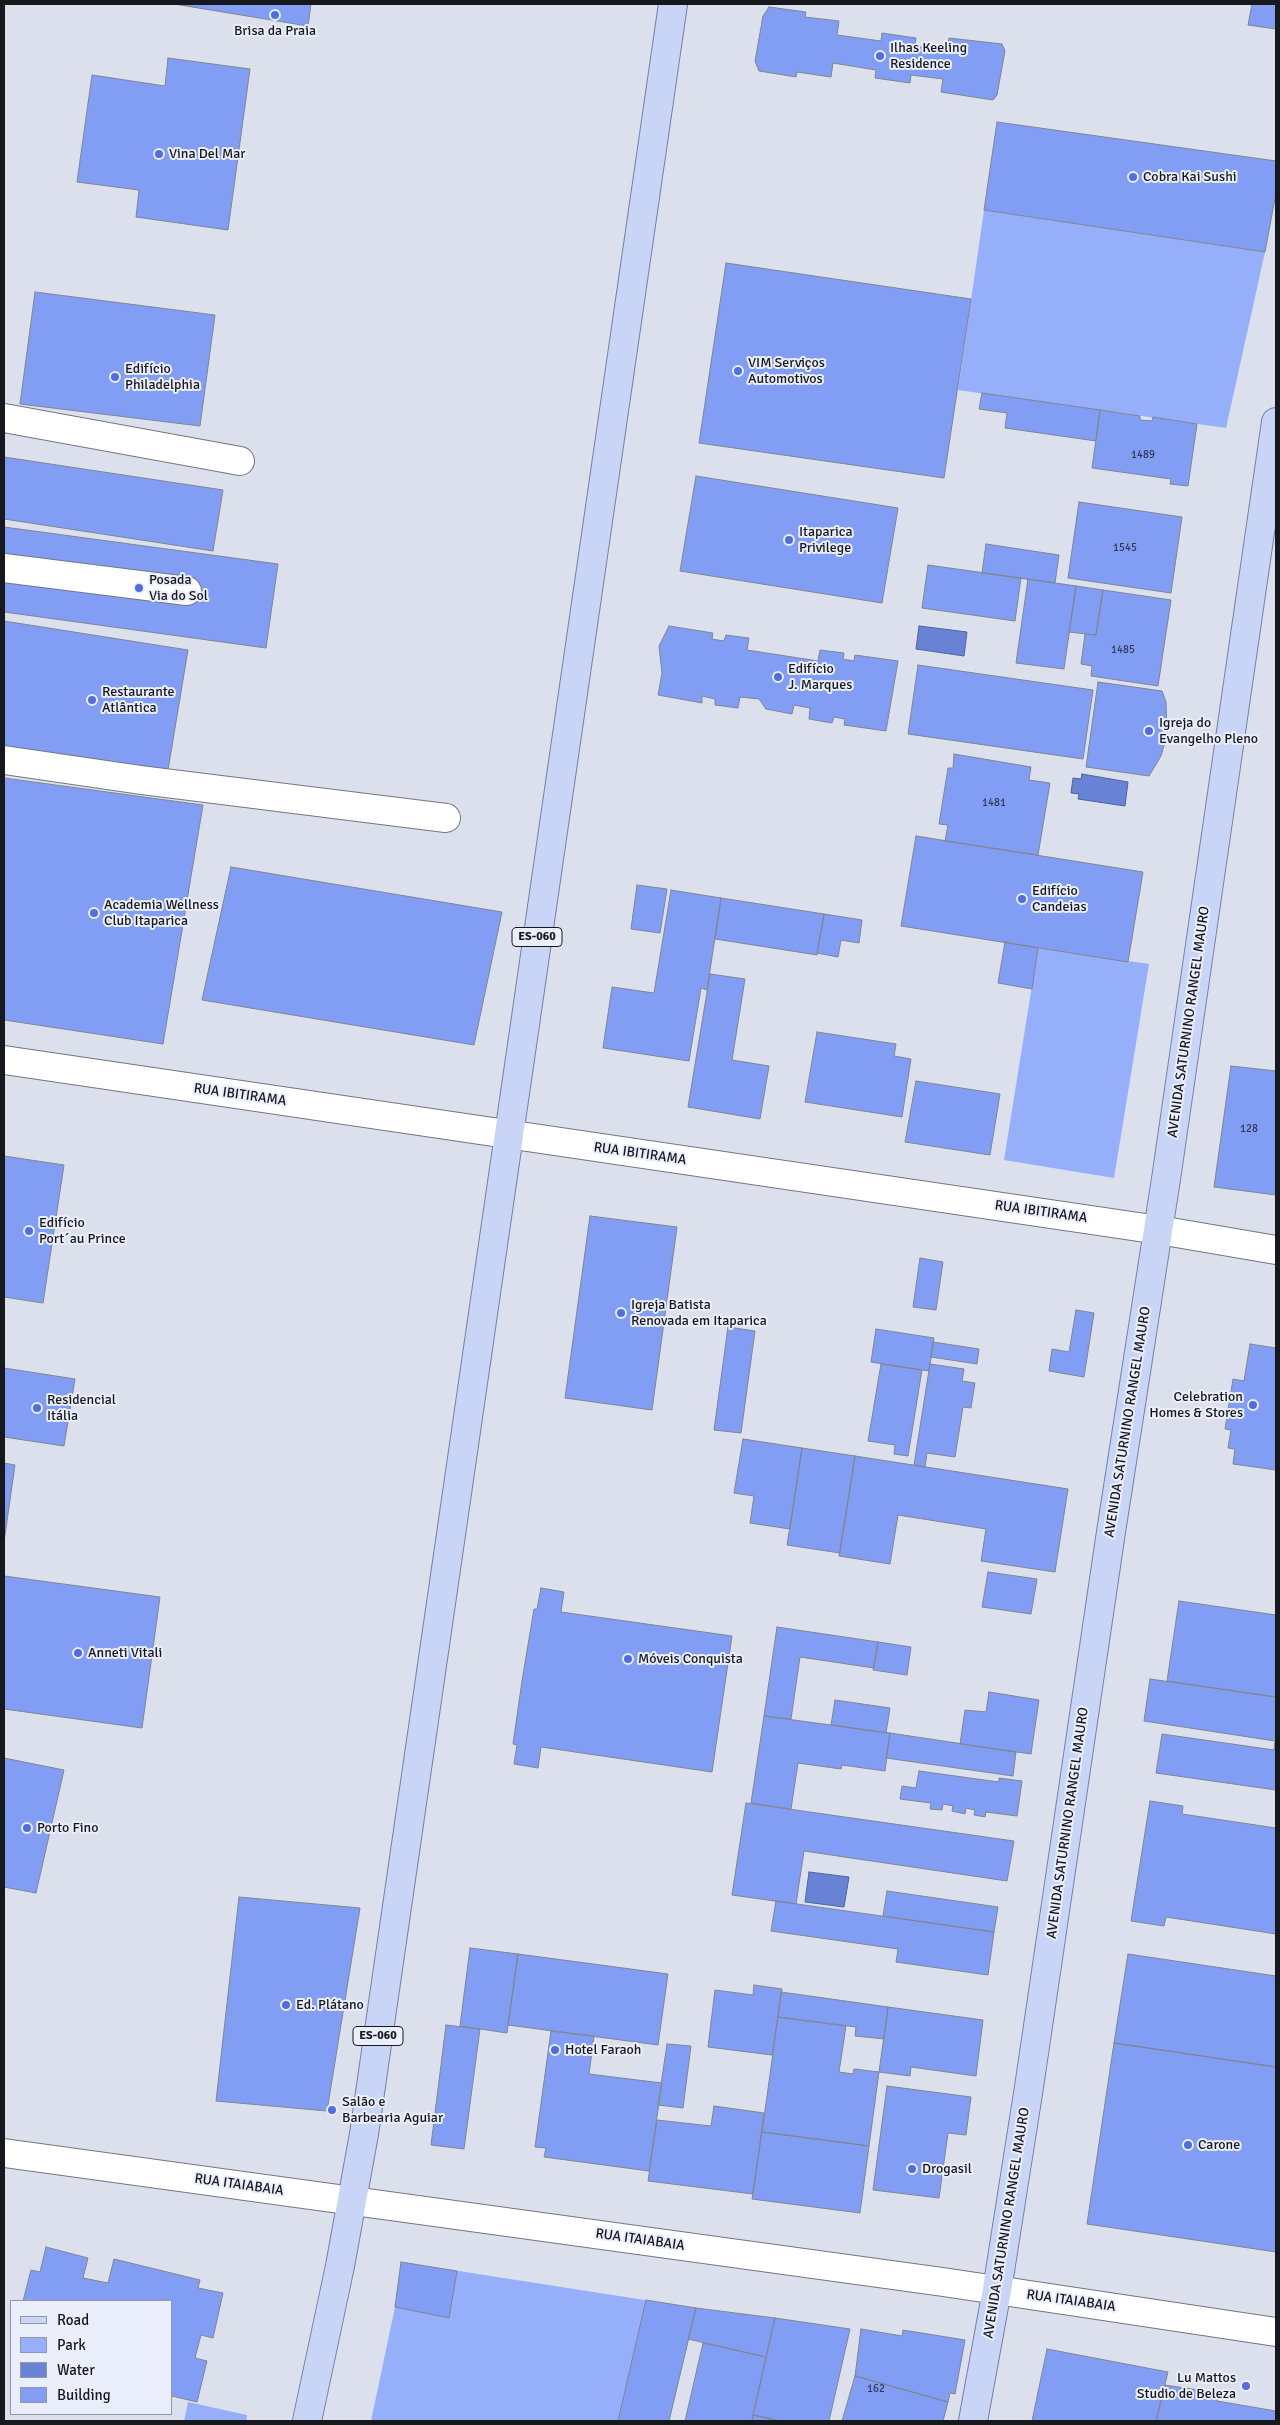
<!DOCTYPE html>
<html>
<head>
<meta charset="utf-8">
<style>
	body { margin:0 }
	#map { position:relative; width:1280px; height:2425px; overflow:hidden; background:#dce0ed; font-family:Signika,sans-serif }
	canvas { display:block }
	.frame { position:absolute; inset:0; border:5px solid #17181d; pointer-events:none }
	.legend { position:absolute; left:10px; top:2300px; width:162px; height:115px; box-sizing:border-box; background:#e9eefa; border:1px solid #9598a2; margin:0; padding:6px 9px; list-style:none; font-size:15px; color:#17181d }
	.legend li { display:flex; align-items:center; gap:10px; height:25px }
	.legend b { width:25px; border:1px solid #9598a2 }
</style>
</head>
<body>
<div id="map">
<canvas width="1280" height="2425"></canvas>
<div class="frame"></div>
<ul class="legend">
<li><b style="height:6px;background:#c9d5f7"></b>Road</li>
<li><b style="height:14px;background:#95affa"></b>Park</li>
<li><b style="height:14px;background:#6882d6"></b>Water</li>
<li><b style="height:14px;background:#829ef4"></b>Building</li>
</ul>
</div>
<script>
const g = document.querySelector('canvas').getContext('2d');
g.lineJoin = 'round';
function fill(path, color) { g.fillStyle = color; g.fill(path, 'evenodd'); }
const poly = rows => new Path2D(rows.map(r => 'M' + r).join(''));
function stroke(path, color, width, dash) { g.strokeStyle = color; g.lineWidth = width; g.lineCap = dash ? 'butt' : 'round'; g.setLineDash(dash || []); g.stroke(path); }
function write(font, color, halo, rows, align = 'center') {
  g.font = font + ' Signika,sans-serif'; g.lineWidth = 4; g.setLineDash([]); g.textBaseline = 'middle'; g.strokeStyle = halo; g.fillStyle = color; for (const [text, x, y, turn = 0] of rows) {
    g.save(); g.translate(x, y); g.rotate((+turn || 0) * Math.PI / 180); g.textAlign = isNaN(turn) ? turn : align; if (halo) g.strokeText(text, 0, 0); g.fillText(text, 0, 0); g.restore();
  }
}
const green = poly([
	[984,210,1265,252,1226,428,958,390],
	[1038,948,1149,964,1114,1178,1004,1160],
	[401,2262,696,2308,669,2421,371,2421,395,2307],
	[188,2402,247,2415,246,2421,184,2421]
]);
const water = poly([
	[919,626,967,632,964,656,916,649,919,626],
	[1082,774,1128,782,1125,806,1078,799,1079,794,1071,793,1073,778,1081,779,1082,774],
	[809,1872,849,1877,844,1907,805,1902,809,1872]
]);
const building = poly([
	[174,4,311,4,308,26,174,4],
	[1252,4,1276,4,1276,29,1248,25,1252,4],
	[769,7,806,12,805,17,839,21,837,35,881,41,882,33,916,38,915,46,947,51,949,38,1002,44,1005,51,997,95,993,100,941,92,943,79,911,75,910,83,875,78,876,70,833,63,831,77,797,72,796,77,759,71,755,61,763,16,769,7],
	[168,58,250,69,228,230,136,217,139,190,77,182,92,75,165,86,168,58],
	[997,122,1276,161,1276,193,1265,252,984,210,997,122],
	[726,263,971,299,944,478,699,443,726,263],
	[35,292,215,315,200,426,20,404,35,292],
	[982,393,1100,410,1096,441,1005,428,1007,413,979,409,982,393],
	[1100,410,1140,416,1140,420,1152,421,1153,417,1197,424,1188,486,1170,484,1171,479,1092,468,1100,410],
	[4,457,223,490,213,551,4,519,4,457],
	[696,476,898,508,882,603,680,571,696,476],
	[1079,502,1182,517,1171,593,1068,578,1079,502],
	[4,527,278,564,266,648,4,612,4,527],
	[986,544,1059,555,1055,583,982,573,986,544],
	[928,565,1021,578,1015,621,922,608,928,565],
	[1028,579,1076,586,1064,669,1016,663,1028,579],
	[1076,586,1103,590,1096,635,1069,632,1076,586],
	[1103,590,1171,600,1158,686,1091,676,1092,666,1081,664,1085,634,1096,635,1103,590],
	[4,621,188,650,167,776,4,749,4,621],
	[669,626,713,633,712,639,724,641,726,635,749,638,747,650,818,661,820,650,844,653,843,659,854,661,855,655,898,661,886,731,844,725,845,719,834,717,832,723,809,719,810,708,794,705,792,714,766,709,759,699,740,697,738,708,715,705,715,699,702,696,702,703,658,695,662,673,659,646,669,626],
	[918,665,1093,690,1083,759,908,734,918,665],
	[1098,682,1162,691,1166,702,1167,735,1161,756,1149,776,1086,767,1098,682],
	[954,754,1031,767,1029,780,1050,783,1038,855,945,841,948,825,939,824,948,768,953,768,954,754],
	[4,778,203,805,163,1044,4,1020,4,778],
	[916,836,1143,872,1128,962,901,926,916,836],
	[231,867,502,912,474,1045,202,1000,231,867],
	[637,885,667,889,660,933,631,929,637,885],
	[671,890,721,898,707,990,701,988,689,1061,603,1048,612,987,654,993,671,890],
	[721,898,824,914,817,955,715,939,721,898],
	[824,914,862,920,859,943,841,940,838,957,817,953,824,914],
	[1005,942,1038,948,1032,989,998,983,1005,942],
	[710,974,745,979,732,1060,769,1066,760,1119,688,1107,710,974],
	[817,1032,896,1044,894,1056,911,1059,902,1117,805,1102,817,1032],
	[1231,1066,1276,1071,1276,1195,1214,1187,1231,1066],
	[916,1081,1000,1094,990,1155,905,1142,916,1081],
	[4,1156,64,1165,43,1303,4,1297,4,1156],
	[590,1216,677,1227,652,1410,565,1398,590,1216],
	[920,1258,943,1262,936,1310,913,1307,920,1258],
	[1076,1310,1094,1313,1084,1377,1049,1371,1052,1349,1069,1352,1076,1310],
	[728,1327,755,1331,741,1433,714,1430,728,1327],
	[876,1329,934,1338,929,1371,871,1362,876,1329],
	[933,1342,979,1349,977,1364,931,1357,933,1342],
	[1250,1344,1276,1348,1276,1470,1233,1464,1235,1449,1228,1448,1231,1430,1225,1429,1233,1379,1244,1381,1250,1344],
	[881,1364,922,1370,908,1456,894,1454,895,1445,868,1441,881,1364],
	[930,1364,964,1369,962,1381,975,1383,971,1408,963,1407,955,1457,927,1453,925,1467,914,1465,930,1364],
	[4,1368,75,1379,64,1446,4,1437,4,1368],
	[743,1439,802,1448,790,1529,750,1523,754,1496,734,1493,743,1439],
	[802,1448,855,1456,840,1553,787,1545,802,1448],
	[855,1456,1068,1489,1055,1572,981,1561,986,1529,898,1515,890,1564,839,1556,855,1456],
	[4,1463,15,1465,4,1542,4,1463],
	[988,1572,1037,1579,1031,1614,982,1607,988,1572],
	[4,1576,160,1597,142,1728,4,1709,4,1576],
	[541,1588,564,1592,561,1612,732,1636,712,1772,541,1747,538,1768,514,1764,517,1745,513,1744,522,1681,534,1609,537,1609,541,1588],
	[1179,1601,1276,1615,1276,1697,1167,1681,1179,1601],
	[777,1627,878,1642,874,1668,800,1657,791,1719,764,1716,777,1627],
	[878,1642,911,1647,907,1675,873,1670,878,1642],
	[1150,1679,1276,1697,1276,1790,1156,1773,1162,1734,1274,1750,1275,1741,1144,1721,1150,1679],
	[989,1692,1039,1700,1031,1754,960,1744,965,1710,986,1712,989,1692],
	[835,1700,890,1708,886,1733,831,1725,835,1700],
	[764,1716,890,1733,885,1771,842,1765,841,1769,798,1763,791,1809,751,1803,764,1716],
	[890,1733,1016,1752,1013,1776,886,1758,890,1733],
	[4,1758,64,1770,36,1893,4,1887,4,1758],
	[919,1771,999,1782,999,1778,1022,1781,1017,1816,986,1812,985,1817,974,1815,975,1810,966,1808,965,1814,952,1811,953,1806,943,1804,942,1810,930,1809,931,1803,900,1799,902,1786,916,1788,919,1771],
	[1150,1801,1183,1806,1182,1814,1276,1828,1276,1934,1166,1917,1164,1926,1131,1921,1150,1801],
	[746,1803,1014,1841,1007,1881,804,1851,796,1904,732,1895,746,1803],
	[887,1891,998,1907,994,1932,883,1916,887,1891],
	[239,1897,360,1908,327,2111,216,2101,239,1897],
	[776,1901,994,1932,988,1975,896,1962,898,1949,771,1931,776,1901],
	[470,1948,518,1954,507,2033,460,2026,470,1948],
	[518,1954,668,1974,658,2045,508,2025,518,1954],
	[1128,1954,1276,1976,1276,2067,1114,2043,1128,1954],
	[754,1985,782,1989,772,2055,708,2047,715,1990,753,1995,754,1985],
	[781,1992,888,2007,884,2039,855,2036,856,2027,778,2017,781,1992],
	[888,2007,983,2020,976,2076,911,2067,910,2076,879,2072,888,2007],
	[778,2017,846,2026,839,2072,853,2074,854,2069,879,2072,869,2146,762,2132,778,2017],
	[446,2025,480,2029,464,2149,431,2145,446,2025],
	[551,2031,594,2036,589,2074,662,2083,649,2171,544,2157,546,2148,535,2147,551,2031],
	[1114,2043,1276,2067,1276,2252,1087,2224,1114,2043],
	[667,2044,691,2046,683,2108,658,2105,667,2044],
	[887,2086,971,2097,966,2135,948,2133,939,2198,873,2190,887,2086],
	[714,2106,764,2113,753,2194,648,2181,657,2120,711,2126,714,2106],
	[762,2132,869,2146,860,2213,752,2199,762,2132],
	[46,2247,88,2258,83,2278,108,2283,114,2259,200,2280,198,2288,223,2293,213,2338,201,2335,195,2358,207,2361,197,2402,172,2396,171,2400,171,2301,23,2301,31,2270,40,2272,46,2247],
	[401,2262,457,2271,449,2318,395,2307,401,2262],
	[646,2300,696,2308,669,2421,618,2421,646,2300],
	[696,2308,775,2318,766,2357,688,2339,696,2308],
	[775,2318,850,2329,829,2421,780,2421,753,2415,775,2318],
	[861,2329,902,2336,903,2330,965,2340,955,2394,950,2393,948,2402,855,2376,861,2329],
	[703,2343,766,2357,752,2421,685,2421,703,2343],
	[1047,2349,1168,2372,1156,2421,1032,2421,1047,2349],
	[855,2376,948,2402,943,2421,842,2421,855,2376],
	[1165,2385,1218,2393,1217,2401,1276,2411,1276,2421,1156,2421,1165,2385],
	[753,2415,780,2421,752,2421,753,2415]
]);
const minor = poly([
	[4,418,240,461],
	[4,568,187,591],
	[4,760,141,780,446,818],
	[4,1060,1159,1230,1276,1250],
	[4,2153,943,2282,1276,2332]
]);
const major = poly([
	[307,2421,340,2266,364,2134,673,4],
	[973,2421,997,2290,1029,2087,1111,1532,1166,1179,1276,422]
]);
const markers = [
	[275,15,5,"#506de2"],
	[880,56,5,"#506de2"],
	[159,154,5,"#506de2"],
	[1133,177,5,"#506de2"],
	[738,371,5,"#506de2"],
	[115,377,5,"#506de2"],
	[789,540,5,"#506de2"],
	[139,588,5,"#506de2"],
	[778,677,5,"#506de2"],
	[92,700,5,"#506de2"],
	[1149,731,5,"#506de2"],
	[1022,899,5,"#506de2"],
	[94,913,5,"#506de2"],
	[29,1231,5,"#506de2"],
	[621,1313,5,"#506de2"],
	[1253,1405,5,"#506de2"],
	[37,1408,5,"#506de2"],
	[78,1653,5,"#506de2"],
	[628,1659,5,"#506de2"],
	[27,1828,5,"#506de2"],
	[286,2005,5,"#506de2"],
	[555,2050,5,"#506de2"],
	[332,2110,5,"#506de2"],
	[1188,2145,5,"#506de2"],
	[912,2169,5,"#506de2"],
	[1246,2386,5,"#506de2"]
];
const numberNames = [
	["1489",1143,455],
	["1545",1125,548],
	["1485",1123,650],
	["1481",994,803],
	["128",1249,1129],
	["162",876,2389]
];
const shields = [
	[537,937,50],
	[378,2036,50]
];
const shieldNames = [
	["ES-060",537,937],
	["ES-060",378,2036]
];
const poiNames = [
	["Brisa da Praia",275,31,"center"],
	["Ilhas Keeling",890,48],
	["Residence",890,64],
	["Vina Del Mar",169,154],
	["Cobra Kai Sushi",1143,177],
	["VIM Serviços",748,363],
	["Automotivos",748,379],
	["Edifício",125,369],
	["Philadelphia",125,385],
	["Itaparica",799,532],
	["Privilege",799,548],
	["Posada",149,580],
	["Via do Sol",149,596],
	["Edifício",788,669],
	["J. Marques",788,685],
	["Restaurante",102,692],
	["Atlântica",102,708],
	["Igreja do",1159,723],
	["Evangelho Pleno",1159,739],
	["Edifício",1032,891],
	["Candeias",1032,907],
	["Academia Wellness",104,905],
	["Club Itaparica",104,921],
	["Edifício",39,1223],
	["Port´au Prince",39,1239],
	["Igreja Batista",631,1305],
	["Renovada em Itaparica",631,1321],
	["Celebration",1243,1397,"right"],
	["Homes & Stores",1243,1413,"right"],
	["Residencial",47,1400],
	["Itália",47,1416],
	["Anneti Vitali",88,1653],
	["Móveis Conquista",638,1659],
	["Porto Fino",37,1828],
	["Ed. Plátano",296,2005],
	["Hotel Faraoh",565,2050],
	["Salão e",342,2102],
	["Barbearia Aguiar",342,2118],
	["Carone",1198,2145],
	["Drogasil",922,2169],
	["Lu Mattos",1236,2378,"right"],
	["Studio de Beleza",1236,2394,"right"]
];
const streetNames = [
	["AVENIDA SATURNINO RANGEL MAURO",1189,1022,-82],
	["RUA IBITIRAMA",240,1095,8],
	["RUA IBITIRAMA",640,1154,8],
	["RUA IBITIRAMA",1041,1212,8],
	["AVENIDA SATURNINO RANGEL MAURO",1128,1422,-81],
	["AVENIDA SATURNINO RANGEL MAURO",1068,1823,-82],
	["RUA ITAIABAIA",239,2185,8],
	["AVENIDA SATURNINO RANGEL MAURO",1007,2223,-81],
	["RUA ITAIABAIA",640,2240,8],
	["RUA ITAIABAIA",1071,2301,8]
];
fill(green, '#95affa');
fill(water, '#6882d6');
stroke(water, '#50629e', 1);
fill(building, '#829ef4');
stroke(building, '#808590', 1);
stroke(minor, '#737782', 30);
stroke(major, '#7381a7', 30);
stroke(minor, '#fff', 28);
stroke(major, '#c9d5f7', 28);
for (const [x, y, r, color] of markers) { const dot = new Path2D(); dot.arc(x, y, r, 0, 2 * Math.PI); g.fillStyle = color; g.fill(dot); stroke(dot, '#e9eefa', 2); }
write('11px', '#323a53', null, numberNames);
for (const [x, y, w] of shields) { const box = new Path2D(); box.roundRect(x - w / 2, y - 9.5, w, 19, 4); g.fillStyle = '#e9eefa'; g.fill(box); stroke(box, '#17181d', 1); }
write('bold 12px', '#17181d', null, shieldNames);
write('14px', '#17181d', '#e9eefa', poiNames, 'left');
write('14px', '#17181d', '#e9eefa', streetNames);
</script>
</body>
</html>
